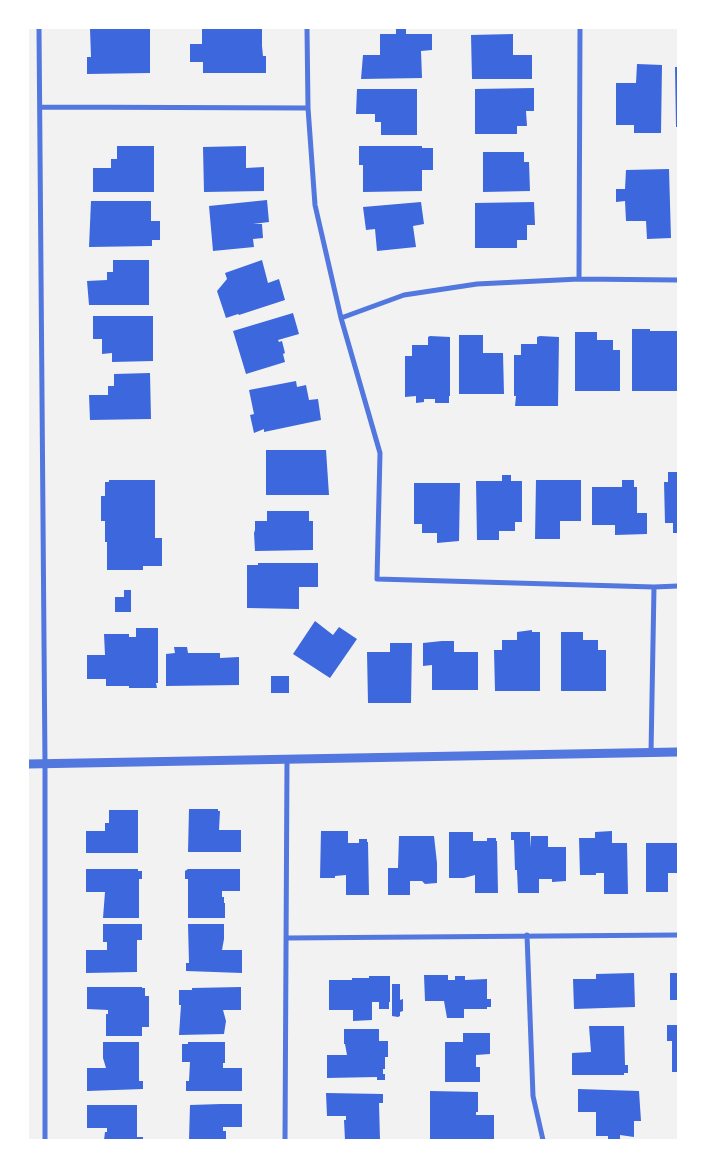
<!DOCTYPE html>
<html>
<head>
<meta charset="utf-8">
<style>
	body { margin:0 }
	#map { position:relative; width:706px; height:1168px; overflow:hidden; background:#f2f2f2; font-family:Inter,sans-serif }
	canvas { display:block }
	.frame { position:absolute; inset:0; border:29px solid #fff; pointer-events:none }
</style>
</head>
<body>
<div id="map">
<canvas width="706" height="1168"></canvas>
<div class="frame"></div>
</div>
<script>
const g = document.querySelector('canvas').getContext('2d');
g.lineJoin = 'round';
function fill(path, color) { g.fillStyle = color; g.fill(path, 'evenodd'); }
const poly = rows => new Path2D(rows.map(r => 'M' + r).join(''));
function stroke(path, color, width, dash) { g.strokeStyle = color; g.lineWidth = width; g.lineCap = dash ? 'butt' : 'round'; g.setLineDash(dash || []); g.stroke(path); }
const building = poly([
	[150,28,150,73,87,74,87,57,91,57,90,29],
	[202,28,262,28,262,46,263,56,266,56,266,73,203,73,203,62,190,62,190,44,202,44],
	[396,28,406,28,406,34,432,34,432,50,421,51,422,78,361,79,363,55,380,55,380,34,396,34],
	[513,34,513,55,532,55,532,79,472,79,471,35],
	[637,64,662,65,661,133,634,133,634,125,616,125,616,83,636,83],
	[675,67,678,67,678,127,676,127],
	[534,88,534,111,526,111,527,126,517,126,517,134,475,134,475,89],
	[357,89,417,89,417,135,381,135,381,122,375,122,375,114,356,114],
	[117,146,154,146,154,192,93,192,93,168,111,168,111,159,117,159],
	[246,146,246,168,264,167,264,191,204,192,203,147],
	[359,146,422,146,422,148,433,148,433,170,422,170,422,191,363,192,363,165,359,165],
	[483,152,524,152,524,162,529,162,530,191,483,192],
	[669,169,671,238,647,239,646,221,626,221,625,201,616,202,616,189,625,189,626,170],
	[267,200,269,222,253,224,262,224,263,238,253,239,254,247,213,251,209,206],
	[91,201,151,201,151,221,160,221,160,240,152,240,152,246,89,247],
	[421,202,424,224,413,226,416,247,377,251,375,229,366,230,363,207],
	[534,202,535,225,527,225,527,240,517,240,517,248,475,248,475,203],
	[113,260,149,260,149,305,89,305,87,281,107,280,107,272,113,272],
	[262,260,268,283,279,279,285,300,239,315,238,314,226,318,217,291,227,279,225,273],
	[293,313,299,334,278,340,279,342,282,341,285,353,283,354,285,362,246,374,233,331],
	[93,316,153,316,153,361,112,362,112,353,102,354,102,339,93,339],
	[632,329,650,329,650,331,677,331,678,391,632,391],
	[575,332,597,332,597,340,613,340,613,350,620,350,620,391,575,391],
	[459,335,483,335,483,353,503,353,504,394,459,394],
	[430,336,450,337,450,396,449,396,449,403,435,403,435,399,424,399,424,402,416,403,416,396,405,397,405,356,412,356,412,345,428,345,428,337],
	[540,336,559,337,558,406,515,406,516,396,514,396,514,355,521,355,521,344,537,344,537,337],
	[150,373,151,419,90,420,89,395,108,395,108,386,114,386,114,374],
	[296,381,297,387,306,385,309,400,318,399,321,420,264,432,264,429,254,433,250,415,254,414,249,390],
	[266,450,326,450,329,495,266,495],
	[668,472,678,472,678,533,673,533,673,523,665,523,664,482,668,482],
	[502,475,511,475,511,481,522,481,522,522,515,522,515,531,499,531,499,540,477,540,476,481,502,481],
	[109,480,155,480,155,538,162,538,162,566,143,566,143,570,107,570,107,542,105,542,105,521,101,521,101,496,105,496,105,482,109,482],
	[536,480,581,480,581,521,560,521,560,539,535,539],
	[622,480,634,480,634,487,637,487,637,513,647,513,647,534,615,535,615,525,592,525,592,487,622,487],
	[414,483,460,483,459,541,437,543,437,533,422,533,422,524,414,524],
	[267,511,309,511,309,521,313,521,313,550,255,551,254,533,255,530,255,521,267,521],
	[258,563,318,563,318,587,299,587,299,609,247,608,247,565,258,565],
	[124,590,131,590,131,612,115,612,115,597,124,597],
	[315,621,333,635,339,627,357,639,330,678,293,654],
	[136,628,158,628,158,683,156,683,157,688,129,688,129,686,106,686,106,679,87,679,87,655,105,655,104,634,129,634,129,637,136,637],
	[532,630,532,632,540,632,540,691,495,691,494,650,502,650,502,640,517,640,517,632],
	[561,632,583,632,583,640,598,640,598,650,606,650,606,691,561,691],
	[442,641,454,641,454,652,478,652,478,690,432,690,432,665,423,666,423,643],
	[390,643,412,643,411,703,368,703,367,652,390,652],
	[174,647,187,647,188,653,220,653,220,658,239,657,239,685,166,686,166,654,175,653],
	[271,676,289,676,289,693,271,693],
	[189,809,218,809,218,811,220,811,219,830,241,830,241,852,188,852],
	[109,810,138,810,138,853,86,853,86,831,105,831,105,823,109,823],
	[321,831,348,831,348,843,359,843,359,839,367,839,367,842,368,842,369,895,346,895,346,875,335,876,335,878,320,878],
	[612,831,612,843,627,843,628,894,604,894,604,873,596,873,596,875,580,875,579,838,595,838,595,832],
	[449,832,473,832,473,841,487,841,487,838,496,838,496,841,497,841,498,893,475,893,475,875,464,878,449,878],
	[511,832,530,832,530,848,531,836,548,836,548,847,566,847,566,881,552,882,552,879,539,879,539,893,518,893,517,870,515,870,514,840,511,840],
	[399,836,434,836,437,863,437,883,425,884,422,881,410,881,410,895,388,895,388,868,398,868],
	[646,843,678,843,678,873,668,873,668,892,646,892],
	[86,869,138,869,138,871,142,871,142,879,139,879,139,918,103,918,105,892,86,892],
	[188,869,240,869,240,891,222,891,222,897,224,897,224,903,225,903,225,918,188,918,188,879,185,879,185,871],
	[103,924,142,924,142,940,137,940,137,972,86,973,86,950,107,950,107,942,103,942],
	[188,924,224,924,224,939,222,950,242,950,242,973,186,971,186,963,189,963],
	[634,973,635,1007,574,1009,573,979,596,979,596,974],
	[670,973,678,973,678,1000,670,1000],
	[424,975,448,975,448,980,455,980,455,976,465,976,465,980,487,979,487,999,491,999,491,1007,487,1007,487,1009,464,1009,464,1018,447,1018,444,1001,425,1001],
	[369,976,390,976,390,1002,389,1002,389,1009,379,1009,379,1002,372,1002,372,1020,353,1021,353,1010,329,1010,329,980,352,980,352,978,369,978],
	[392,984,400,984,400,1000,403,999,403,1011,400,1012,400,1016,398,1017,392,1016],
	[87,987,142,987,142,988,145,988,145,996,149,996,149,1027,142,1027,142,1036,106,1036,106,1014,108,1014,108,1010,87,1009],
	[241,987,241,1010,223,1010,226,1021,224,1034,179,1035,181,1005,179,1005,179,990,192,990,192,988],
	[667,1025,678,1025,678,1072,672,1072,672,1041,667,1041],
	[589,1026,624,1026,625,1065,628,1065,628,1073,624,1073,624,1075,572,1075,572,1053,591,1052],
	[344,1029,379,1029,379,1041,388,1041,388,1057,385,1057,385,1069,383,1069,383,1074,385,1074,385,1080,377,1080,377,1077,327,1078,327,1055,347,1055,345,1044,344,1044],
	[463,1033,490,1033,490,1054,476,1055,476,1067,480,1067,480,1082,445,1082,445,1042,463,1042],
	[103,1042,139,1042,139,1081,143,1081,143,1089,87,1091,87,1068,106,1068,103,1058],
	[188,1042,225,1042,225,1063,223,1063,223,1068,242,1068,242,1091,186,1091,186,1081,189,1081,190,1062,182,1062,182,1044,188,1044],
	[578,1089,639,1091,641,1121,634,1121,634,1137,620,1135,620,1139,608,1139,608,1136,596,1136,596,1112,578,1112],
	[430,1091,478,1092,478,1112,476,1112,476,1115,494,1115,494,1139,430,1139],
	[326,1093,383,1094,383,1103,379,1103,380,1140,345,1140,344,1120,346,1120,346,1116,327,1116],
	[221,1104,242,1104,242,1127,223,1127,223,1131,226,1131,226,1140,189,1140,190,1105],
	[87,1105,137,1105,137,1137,143,1137,143,1140,104,1140,105,1132,107,1132,107,1128,87,1128]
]);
const minor = poly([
	[39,28,45,764,45,1140],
	[307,28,308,108,315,205,341,318,380,453,377,579,654,587,678,586],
	[40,107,308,108],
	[579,279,580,28],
	[341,318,404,295,477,284,579,279,678,280],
	[651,753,654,587],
	[527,935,533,1096,543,1140],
	[287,938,678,935],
	[285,1140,287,760]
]);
const tertiary = poly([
	[28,764,678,752]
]);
fill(building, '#3d67dc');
stroke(minor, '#5277de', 5);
stroke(tertiary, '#5277de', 9);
</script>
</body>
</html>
